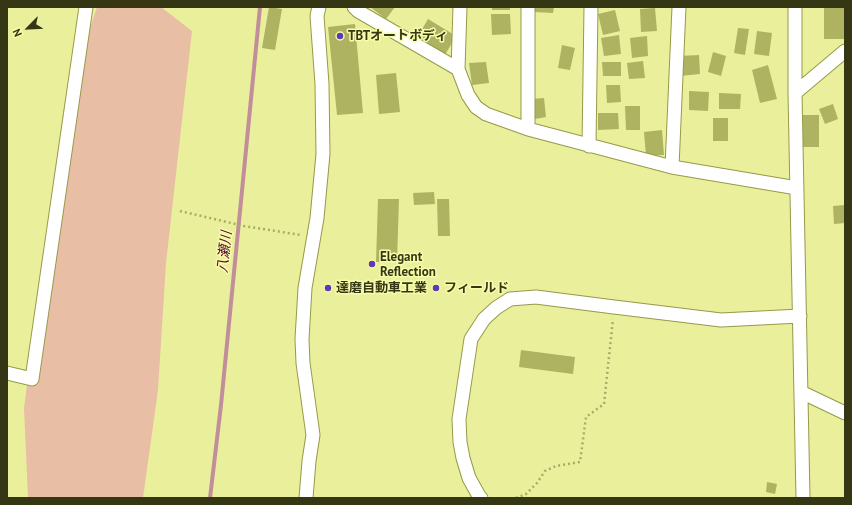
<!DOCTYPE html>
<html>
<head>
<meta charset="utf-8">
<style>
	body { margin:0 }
	#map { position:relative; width:852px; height:505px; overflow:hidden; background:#e9ef9b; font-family:"PT Sans",sans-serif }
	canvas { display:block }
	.frame { position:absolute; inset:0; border:8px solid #353714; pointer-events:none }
	.north { position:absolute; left:8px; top:8px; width:40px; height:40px; -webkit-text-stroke:3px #f6fca8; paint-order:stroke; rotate:246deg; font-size:11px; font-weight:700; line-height:16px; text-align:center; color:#353714 }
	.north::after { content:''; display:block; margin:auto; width:14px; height:18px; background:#353714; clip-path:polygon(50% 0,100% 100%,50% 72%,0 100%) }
</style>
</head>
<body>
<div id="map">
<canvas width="852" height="505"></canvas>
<div class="frame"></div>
<div class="north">N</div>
</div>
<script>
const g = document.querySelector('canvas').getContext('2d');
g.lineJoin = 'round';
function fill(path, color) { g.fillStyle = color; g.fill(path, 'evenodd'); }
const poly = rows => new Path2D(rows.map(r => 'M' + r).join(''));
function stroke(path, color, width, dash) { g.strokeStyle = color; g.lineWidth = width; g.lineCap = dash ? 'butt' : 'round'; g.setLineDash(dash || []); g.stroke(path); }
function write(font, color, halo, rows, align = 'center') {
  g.font = font + ' "PT Sans","Noto Sans JP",sans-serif'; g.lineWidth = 3; g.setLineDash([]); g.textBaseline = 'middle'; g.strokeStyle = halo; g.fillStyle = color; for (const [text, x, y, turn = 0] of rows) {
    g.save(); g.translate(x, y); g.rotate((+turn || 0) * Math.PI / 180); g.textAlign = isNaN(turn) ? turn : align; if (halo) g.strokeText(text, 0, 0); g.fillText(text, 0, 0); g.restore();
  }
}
const green = poly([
	[97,7,161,7,192,31,166,263,158,390,143,498,28,498,24,408,64,106]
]);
const stream = poly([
	[210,498,221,405,260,7]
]);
const building = poly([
	[269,7,282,9,275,50,262,48],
	[370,7,395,7,386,19],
	[492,7,510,7,510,10,492,10],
	[534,7,554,7,553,13,534,12],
	[824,7,845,7,845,39,824,39],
	[655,8,657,31,641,32,640,9],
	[615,10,620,31,603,35,598,14],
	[491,14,510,14,511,34,492,35],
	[428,19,456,36,445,55,417,38],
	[355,24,363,113,337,115,328,27],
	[738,28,749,29,745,55,734,53],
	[757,31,772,33,769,56,754,54],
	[619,35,621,54,604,56,601,38],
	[647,36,648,56,632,58,630,38],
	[562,45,575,48,570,70,558,68],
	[713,52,726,56,721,76,708,72],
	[699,55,700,74,680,76,678,56],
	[643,61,645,78,629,79,627,63],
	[486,62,489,83,472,85,469,63],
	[602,62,621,62,621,76,603,76],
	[768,65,777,99,760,103,752,70],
	[396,73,400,112,379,114,376,75],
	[606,85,620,85,621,102,607,103],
	[689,91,709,92,708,111,689,110],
	[719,93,741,94,740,109,719,109],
	[544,98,546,117,535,119,532,99],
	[833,104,838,119,825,124,819,109],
	[625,106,640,106,640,130,626,130],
	[598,113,618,113,619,129,598,130],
	[803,115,819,115,819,147,802,147],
	[713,118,728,118,728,141,713,141],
	[662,130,664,155,646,156,644,132],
	[434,192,435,204,414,205,413,193],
	[378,199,399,199,397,262,376,262],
	[437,199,449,199,450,236,438,236],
	[845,205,845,223,834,224,833,206],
	[521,350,575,357,573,374,519,367],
	[767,482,777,484,775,494,766,492]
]);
const path = poly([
	[180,211,244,226,301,235],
	[516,498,526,494,537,483,545,471,556,466,580,462,586,417,604,404,613,319]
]);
const minor = poly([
	[354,7,358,11,458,69],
	[460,7,458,69,468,95,476,107,486,114,528,129,672,167,797,188],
	[795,7,795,93],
	[528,129,528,7],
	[589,146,591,7],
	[672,167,679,7],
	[7,373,32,379,86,7],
	[801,392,845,413],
	[306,498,309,461,313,435,303,363,302,339,305,288,317,218,323,154,322,84,317,16,319,7],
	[481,498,479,496,469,478,463,458,460,442,459,419,471,339,484,319,496,308,510,299,536,297,614,307,721,320,800,316],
	[803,498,795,93,845,51]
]);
const markers = [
	[340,36,4,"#5e39b1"],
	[372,264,4,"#5e39b1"],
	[328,288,4,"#5e39b1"],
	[436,288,4,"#5e39b1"]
];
const poiNames = [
	["TBTオートボディ",348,36],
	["Elegant",380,257],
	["Reflection",380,272],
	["達磨自動車工業",336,288],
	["フィールド",444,288]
];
const waterNames = [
	["八瀬川",225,252,-84]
];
fill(green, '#e8bea5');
stroke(stream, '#c28e9a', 4);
fill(building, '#aeb361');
stroke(minor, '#969a48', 15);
stroke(path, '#a7ac6a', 2.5, [2, 3]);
stroke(minor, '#fff', 13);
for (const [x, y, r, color] of markers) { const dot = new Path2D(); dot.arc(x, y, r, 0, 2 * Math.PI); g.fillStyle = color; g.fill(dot); stroke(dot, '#f6fca8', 1.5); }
write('bold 13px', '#353714', '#f6fca8', poiNames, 'left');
write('italic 14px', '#590136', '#f6fca8', waterNames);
</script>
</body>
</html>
